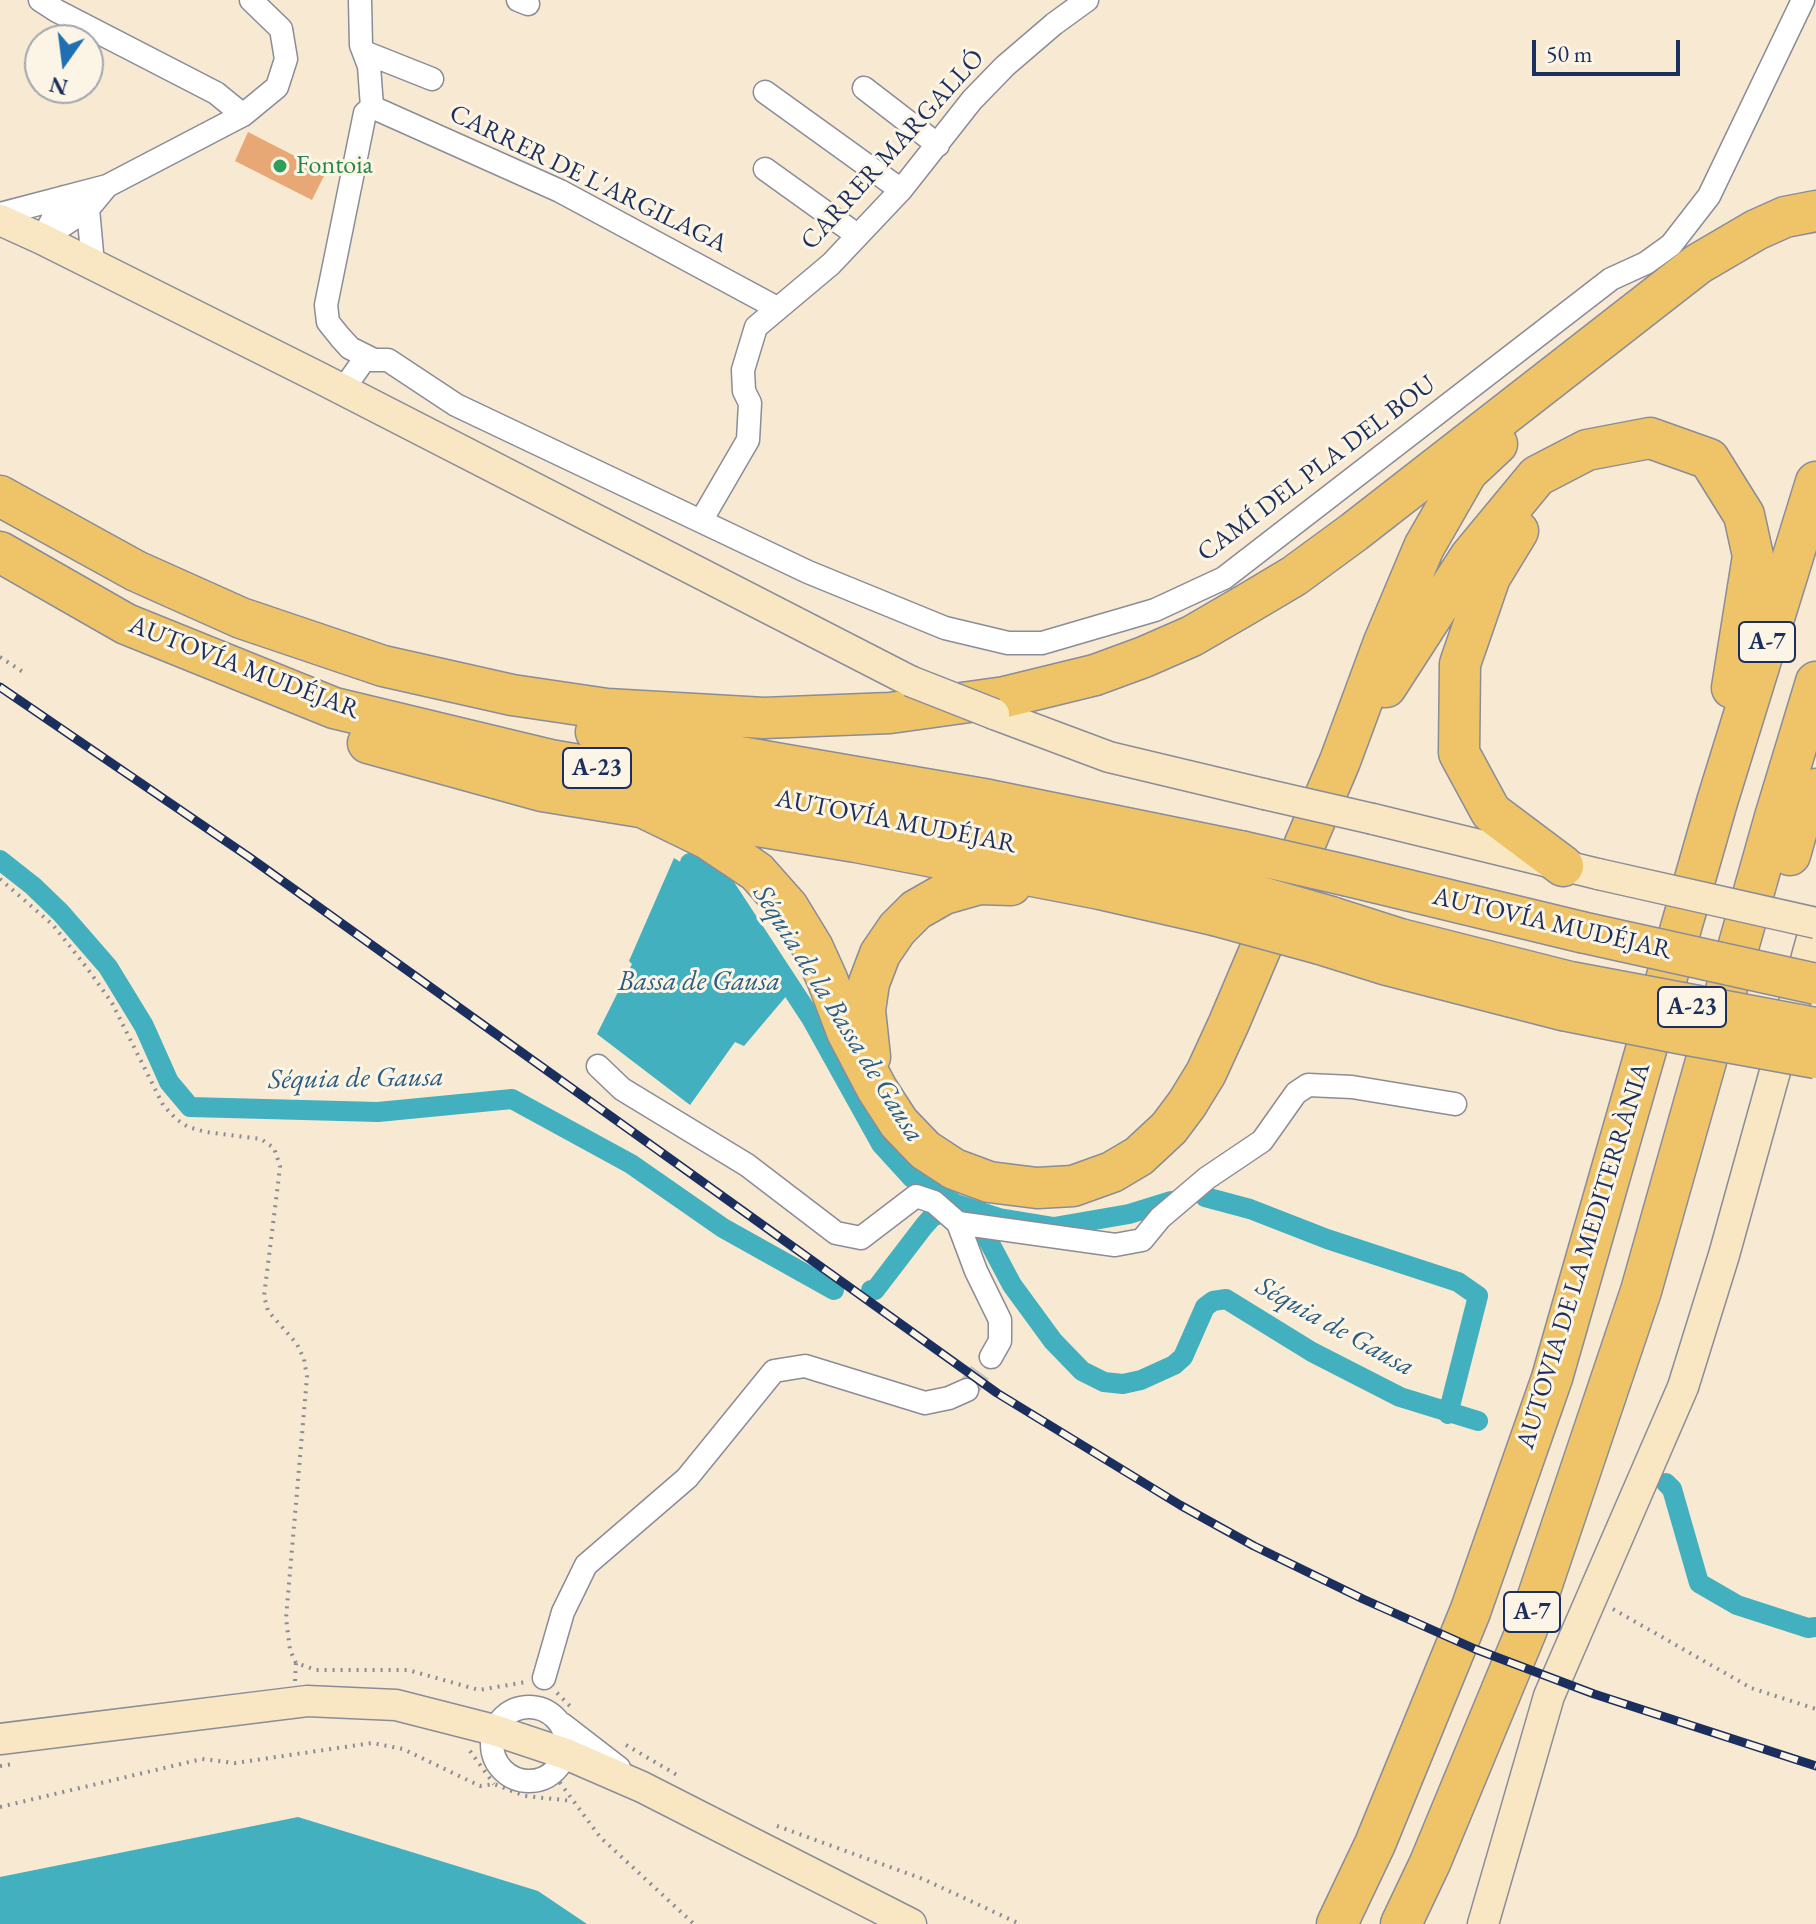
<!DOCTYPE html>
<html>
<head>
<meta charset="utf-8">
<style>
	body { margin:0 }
	#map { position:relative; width:1816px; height:1924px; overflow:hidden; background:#f8e9d3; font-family:"EB Garamond",serif }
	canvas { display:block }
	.north { position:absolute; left:24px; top:24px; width:80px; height:80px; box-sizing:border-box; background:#fcf5e5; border:2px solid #a2a6af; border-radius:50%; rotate:194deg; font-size:22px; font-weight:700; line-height:32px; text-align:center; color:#1b2f5e }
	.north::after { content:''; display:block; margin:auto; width:28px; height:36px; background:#1f6fb2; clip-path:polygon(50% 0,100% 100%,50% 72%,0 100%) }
	.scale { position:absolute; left:1532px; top:40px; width:148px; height:36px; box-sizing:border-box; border:4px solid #1b2f5e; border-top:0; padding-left:10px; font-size:24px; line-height:28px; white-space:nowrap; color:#1b2f5e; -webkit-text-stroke:6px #fcf5e5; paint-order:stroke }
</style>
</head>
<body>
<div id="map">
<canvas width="1816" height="1924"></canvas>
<div class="north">N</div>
<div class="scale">50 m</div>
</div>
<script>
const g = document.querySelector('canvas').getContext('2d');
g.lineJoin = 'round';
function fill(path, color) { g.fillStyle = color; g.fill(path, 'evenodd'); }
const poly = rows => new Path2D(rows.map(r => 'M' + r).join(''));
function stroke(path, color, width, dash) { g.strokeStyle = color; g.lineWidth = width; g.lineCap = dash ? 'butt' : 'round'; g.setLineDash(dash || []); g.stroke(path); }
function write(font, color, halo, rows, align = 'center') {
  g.font = font + ' "EB Garamond",serif'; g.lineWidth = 6; g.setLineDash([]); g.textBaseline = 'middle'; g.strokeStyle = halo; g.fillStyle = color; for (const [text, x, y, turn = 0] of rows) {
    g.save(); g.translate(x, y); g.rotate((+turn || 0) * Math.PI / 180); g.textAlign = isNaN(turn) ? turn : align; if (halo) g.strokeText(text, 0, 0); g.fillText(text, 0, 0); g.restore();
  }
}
const water = poly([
	[674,858,724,889,788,994,744,1046,735,1042,690,1105,597,1034,632,964,629,961],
	[298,1817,538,1891,587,1924,0,1924,0,1877]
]);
const canal = poly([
	[0,860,33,886,61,913,108,967,144,1026,169,1082,190,1107,378,1112,512,1099,631,1164,723,1228,834,1290],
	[690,863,724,885,811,1018,881,1144,912,1178,956,1204,999,1218,1054,1227,1129,1214,1171,1201],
	[1205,1197,1250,1209,1327,1239,1458,1282,1478,1296,1448,1414],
	[987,1238,1012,1285,1053,1341,1082,1371,1104,1382,1123,1384,1141,1380,1174,1365,1183,1357,1205,1307,1213,1301,1226,1299,1312,1352,1400,1397,1478,1421],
	[871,1290,875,1290,924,1226,932,1217,940,1214],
	[1666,1483,1672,1489,1699,1583,1737,1605,1808,1628,1816,1627]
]);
const building = poly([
	[248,132,326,172,312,200,235,161]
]);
const streetTunnel = poly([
	[967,1390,991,1357]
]);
const path = poly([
	[0,657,26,674],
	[0,879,53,925,87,968,112,1003,163,1105,176,1119,188,1127,206,1132,261,1139,274,1148,280,1166,278,1184,264,1296,268,1311,297,1344,304,1359,307,1377,286,1618,290,1650,296,1663,316,1670,408,1670,479,1690,526,1682],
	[1613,1609,1751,1688,1816,1709],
	[295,1681,296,1663],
	[557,1693,570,1706],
	[626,1745,677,1775],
	[470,1751,494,1784],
	[0,1766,13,1764],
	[555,1776,600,1837,694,1924],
	[0,1807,202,1759,235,1763,372,1743,403,1749,480,1786,494,1784,525,1796,573,1801],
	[777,1826,923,1879,1020,1924]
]);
const street = poly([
	[40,0,57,11,216,93,243,115],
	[360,0,361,45,369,66,372,107,365,113,326,305,328,322,340,337,350,348,374,360],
	[518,0,528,4],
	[364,52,432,79],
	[864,88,938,145],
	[765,92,901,190],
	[372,107,560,191,777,308],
	[765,169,857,235],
	[107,186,243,115,277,87,286,59,281,29,251,0],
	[64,197,42,239,88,209],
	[0,214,107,186,88,209,93,264],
	[342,391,364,360,388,360,456,405,808,572,945,628,1008,643,1042,643,1155,610,1224,578,1611,279,1646,263,1671,245,1709,196,1803,0],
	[701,521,748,440,750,403,744,391,743,370,756,327,831,264,901,190,972,100,1005,66,1054,24,1087,0],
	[598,1066,622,1089,747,1165,836,1233,861,1238,916,1196,934,1202,958,1223,1115,1245,1142,1240,1160,1218,1207,1178,1262,1141,1296,1093,1308,1085,1352,1087,1455,1104],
	[958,1223,976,1271,1000,1320,1000,1341,991,1357],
	[544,1678,563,1612,586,1565,687,1478,774,1371,805,1366,925,1403,949,1398,967,1390],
	'492 1744a37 37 0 1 1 74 0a37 37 0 1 1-74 0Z',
	[562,1724,619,1768]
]);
const secondary = poly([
	[0,220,42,239,318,377,910,681],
	[994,714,1109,757,1264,794],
	[1373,819,1598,874],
	[0,1739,307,1701,396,1705,494,1730,566,1754,642,1787,911,1924],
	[1483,1924,1549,1696,1683,1387,1724,1255,1816,924]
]);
const highway = poly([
	[0,496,136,571,241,618,383,666,512,695,607,709,764,718,890,713,1005,697,1095,675,1144,657,1192,636,1247,604,1294,576,1354,532,1698,264,1756,230,1785,217,1816,211],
	[1518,531,1490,577,1460,664,1459,753,1491,812,1563,866],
	[0,552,126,624,334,708,550,760,864,814,1226,887],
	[1386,687,1470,557,1537,476,1587,450,1650,438,1709,459,1744,515,1753,556,1732,688],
	[596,732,989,800,1240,851],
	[368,743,542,791,856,842,1100,889,1214,915],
	[640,806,708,839,738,859,757,872,788,907,813,948,827,979,847,1032,877,1089,899,1123,925,1150,954,1169,989,1182,1037,1188,1073,1186,1112,1172,1139,1156,1169,1128,1187,1104,1206,1073,1229,1023,1340,761,1384,642,1424,547,1467,472,1497,444],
	[1790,855,1799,823,1816,789],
	[1349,876,1581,932],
	[1331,917,1400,939,1570,982],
	[1320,944,1387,965,1562,1010],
	[870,1057,865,1010,869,983,880,954,897,929,916,910,944,894,979,884,1011,885],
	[1337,1924,1375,1844,1470,1612,1552,1378,1717,802,1816,482],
	[1401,1924,1430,1863,1527,1629,1641,1291,1775,817,1816,682]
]);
const rail = poly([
	[0,687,249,857,997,1393,1180,1505,1254,1546,1363,1599,1475,1649,1594,1694,1816,1766]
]);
const secondaryBridge = poly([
	[910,681,994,714],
	[1264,794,1373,819],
	[1598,874,1816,923]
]);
const highwayBridge = poly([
	[1240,851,1349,876],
	[1226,887,1331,917],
	[1214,915,1320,944],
	[1581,932,1816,984],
	[1570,982,1816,1028],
	[1562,1010,1682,1034,1816,1058]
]);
const markers = [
	[280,166,8,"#2e9e5b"]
];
const shields = [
	[1767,642,56],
	[597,768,68],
	[1692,1007,68],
	[1532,1612,56]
];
const shieldNames = [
	["A-7",1767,642],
	["A-23",597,768],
	["A-23",1692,1007],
	["A-7",1532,1612]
];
const streetNames = [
	["CARRER MARGALLÓ",893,150,-48],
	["CARRER DE L'ARGILAGA",588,179,26],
	["CAMÍ DEL PLA DEL BOU",1317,469,-37],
	["AUTOVÍA MUDÉJAR",244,668,21],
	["AUTOVÍA MUDÉJAR",896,822,11],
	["AUTOVÍA MUDÉJAR",1552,924,13],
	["AUTOVIA DE LA MEDITERRÀNIA",1584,1256,-73]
];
const leisureNames = [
	["Fontoia",296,166]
];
const waterNames = [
	["Bassa de Gausa",699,982],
	["Séquia de la Bassa de Gausa",838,1014,58],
	["Séquia de Gausa",356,1079,-1],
	["Séquia de Gausa",1335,1327,29]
];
fill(water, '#42b0be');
stroke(canal, '#42b0be', 20);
fill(building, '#e7a875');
stroke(streetTunnel, '#ccc4bc', 22, [22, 11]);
stroke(street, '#8a8c98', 25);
stroke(secondary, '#8a8c98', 33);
stroke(highway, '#8a8c98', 43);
stroke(path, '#8a8c98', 4, [2, 6]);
stroke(street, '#fff', 22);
stroke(secondary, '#f9e7c3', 30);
stroke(highway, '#efc469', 40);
stroke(rail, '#1b2f5e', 9);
stroke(rail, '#fcf5e5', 6, [18]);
stroke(secondaryBridge, '#8a8c98', 33, []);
stroke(highwayBridge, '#8a8c98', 43, []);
stroke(secondaryBridge, '#f9e7c3', 30);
stroke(highwayBridge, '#efc469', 40);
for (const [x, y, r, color] of markers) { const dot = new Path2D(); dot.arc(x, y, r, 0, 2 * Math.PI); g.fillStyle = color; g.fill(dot); stroke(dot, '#fcf5e5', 3); }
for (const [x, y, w] of shields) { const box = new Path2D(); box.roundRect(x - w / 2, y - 20, w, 40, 6); g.fillStyle = '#fcf5e5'; g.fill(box); stroke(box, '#1b2f5e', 2); }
write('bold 24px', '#1b2f5e', null, shieldNames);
write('26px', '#1b2f5e', '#fcf5e5', streetNames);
write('26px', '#27864d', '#fcf5e5', leisureNames, 'left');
write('italic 28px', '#295c80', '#fcf5e5', waterNames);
</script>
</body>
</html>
